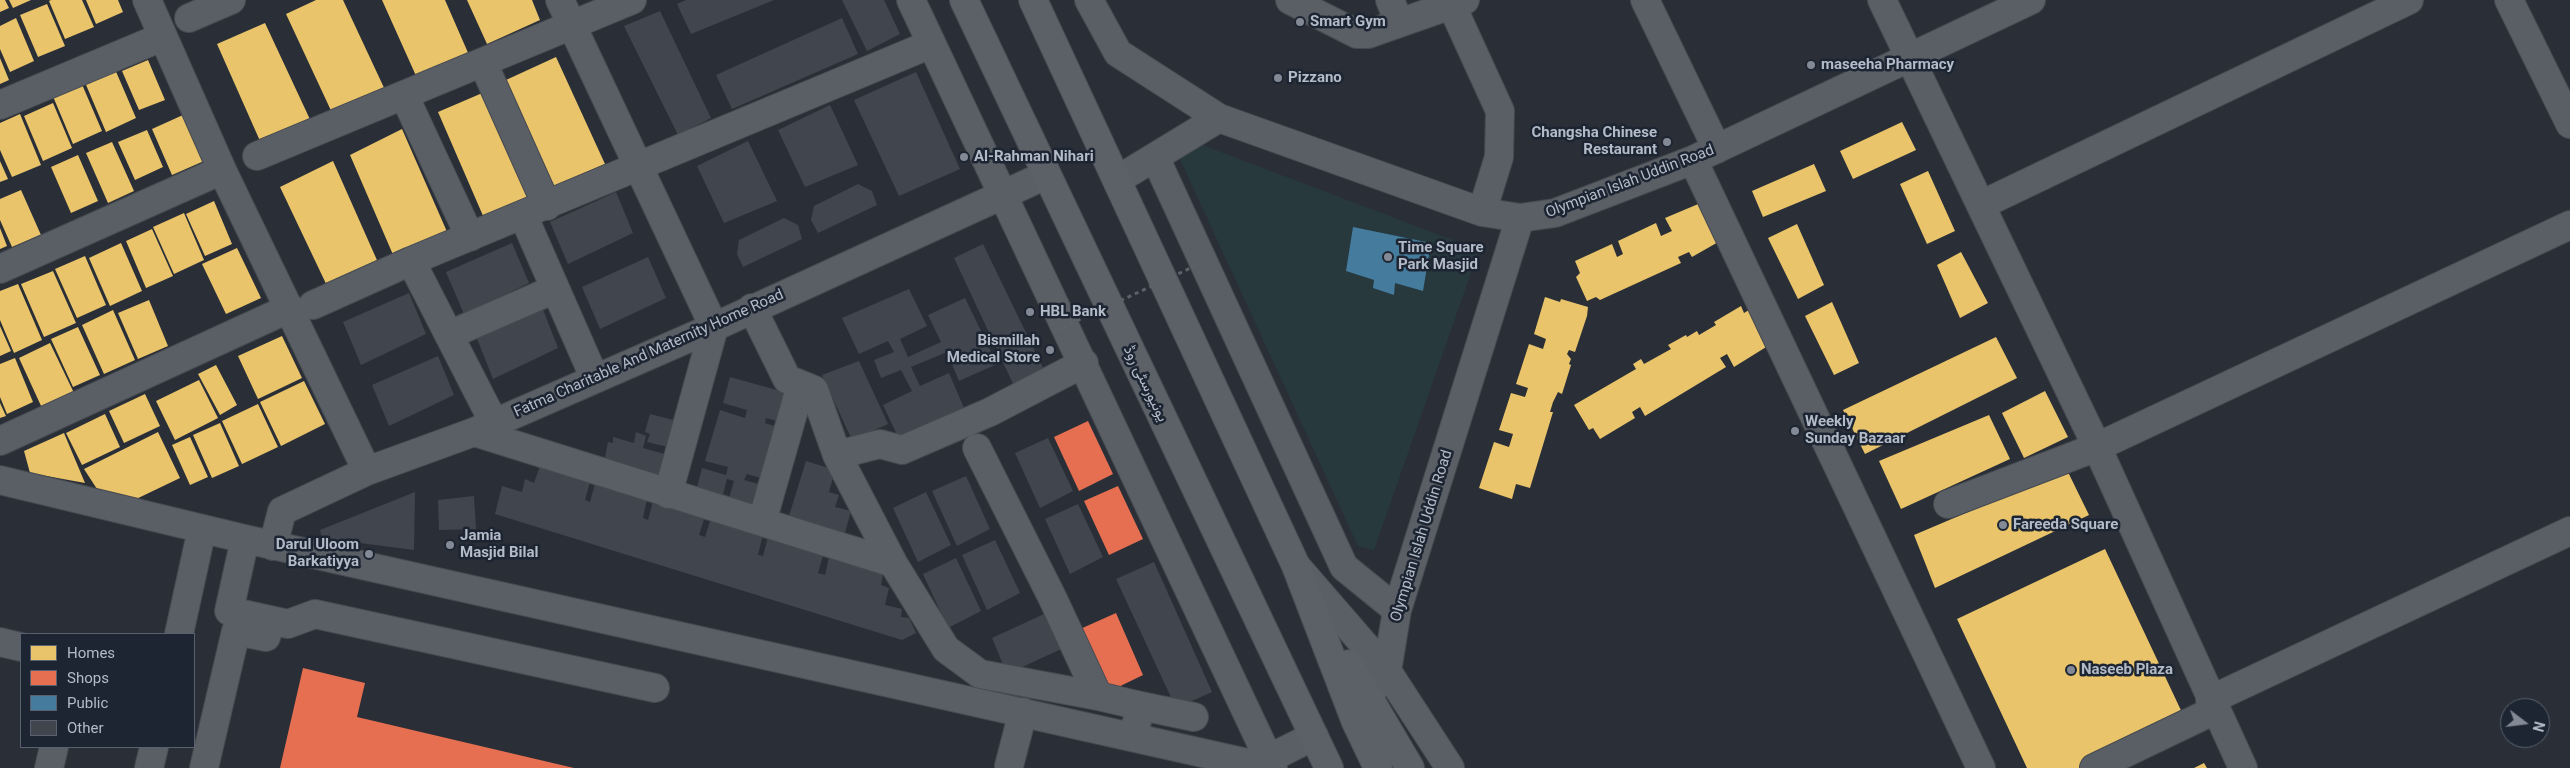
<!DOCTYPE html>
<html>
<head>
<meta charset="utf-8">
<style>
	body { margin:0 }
	#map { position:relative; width:2570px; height:768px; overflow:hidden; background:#2a2f37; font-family:Roboto,sans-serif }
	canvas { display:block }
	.legend { position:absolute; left:20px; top:633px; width:175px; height:115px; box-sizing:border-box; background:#1d2532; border:1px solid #59616e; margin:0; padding:6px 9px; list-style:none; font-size:15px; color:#b3bbc9 }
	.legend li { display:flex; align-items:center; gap:10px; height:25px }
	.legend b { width:25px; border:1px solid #59616e }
	.north { position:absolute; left:2500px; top:698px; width:50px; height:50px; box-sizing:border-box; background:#1d2532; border:1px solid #59616e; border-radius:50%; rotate:105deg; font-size:14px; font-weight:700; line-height:20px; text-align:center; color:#b3bbc9 }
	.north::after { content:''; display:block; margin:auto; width:18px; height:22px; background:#838a96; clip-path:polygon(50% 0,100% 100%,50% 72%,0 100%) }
</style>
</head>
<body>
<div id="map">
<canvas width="2570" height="768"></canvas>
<ul class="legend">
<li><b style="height:14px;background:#e9c46a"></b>Homes</li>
<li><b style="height:14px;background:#e76f51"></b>Shops</li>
<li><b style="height:14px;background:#457b9d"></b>Public</li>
<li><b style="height:14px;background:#41464e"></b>Other</li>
</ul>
<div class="north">N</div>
</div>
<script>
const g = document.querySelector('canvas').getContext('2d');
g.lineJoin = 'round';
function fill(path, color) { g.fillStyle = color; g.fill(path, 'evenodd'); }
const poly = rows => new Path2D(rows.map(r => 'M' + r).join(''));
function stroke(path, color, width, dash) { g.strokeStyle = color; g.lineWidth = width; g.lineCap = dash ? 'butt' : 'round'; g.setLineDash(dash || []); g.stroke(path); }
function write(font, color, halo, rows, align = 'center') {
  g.font = font + ' Roboto,Vazirmatn,sans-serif'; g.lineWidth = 5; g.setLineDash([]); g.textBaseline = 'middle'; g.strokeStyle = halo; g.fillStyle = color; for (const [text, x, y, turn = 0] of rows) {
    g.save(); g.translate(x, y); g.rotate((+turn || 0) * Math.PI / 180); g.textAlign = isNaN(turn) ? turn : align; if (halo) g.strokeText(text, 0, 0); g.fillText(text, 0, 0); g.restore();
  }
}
const green = poly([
	[1189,140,1479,250,1374,550,1358,546,1174,146]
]);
const homes = poly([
	[0,0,5,0,9,8,0,12],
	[9,0,31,0,13,8],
	[51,0,82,0,94,27,65,39,49,1],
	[86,0,118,0,123,12,96,24],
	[316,0,343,0,386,92,334,117,286,14],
	[382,0,445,0,469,55,417,78],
	[467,0,532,0,540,20,487,44],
	[47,4,65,46,38,57,20,15],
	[16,18,34,61,10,72,0,49,0,26],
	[265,23,314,128,264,150,217,44],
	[556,57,605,164,554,186,506,80],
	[0,58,9,80,0,84],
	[111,60,136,118,106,132,81,73],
	[148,60,165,100,139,110,122,71],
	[81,82,102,131,73,144,52,94],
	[487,91,532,196,484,218,438,112],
	[53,103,72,148,43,161,24,116],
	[20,114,41,165,12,177,0,150,0,123],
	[183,115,204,161,172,175,152,129],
	[1902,122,1916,150,1853,179,1840,151],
	[402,129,448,234,394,257,350,155],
	[147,130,163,167,135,180,118,142],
	[112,142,134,191,108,203,86,153],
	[78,155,98,201,71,213,51,167],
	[0,161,8,179,0,182],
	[333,161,380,267,329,290,280,187],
	[1814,164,1826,191,1763,217,1752,191],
	[1928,171,1955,231,1927,244,1900,184],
	[21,190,41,235,12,247,0,220,0,199],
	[214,201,232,244,205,256,186,214],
	[1703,202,1720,241,1692,257,1689,252,1678,257,1681,263,1600,300,1596,297,1587,301,1576,277,1580,273,1575,261,1612,244,1617,257,1623,254,1618,241,1656,223,1661,236,1672,231,1665,218],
	[184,213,204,260,174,274,153,227],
	[1797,224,1824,285,1798,299,1768,238],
	[0,228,7,246,0,249],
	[152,229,173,276,146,288,126,241],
	[121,243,142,291,110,306,89,258],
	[237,248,261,298,226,314,202,264],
	[1961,252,1988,303,1960,318,1937,265],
	[85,256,106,305,77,318,55,269],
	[53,271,76,323,44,337,21,284],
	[18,284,42,340,14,353,0,320,0,291],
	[1545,297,1560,302,1561,299,1588,307,1587,316,1575,352,1569,350,1567,354,1571,359,1569,364,1571,365,1562,394,1558,392,1553,402,1550,412,1553,412,1530,488,1516,484,1512,499,1479,488,1494,442,1509,447,1513,434,1499,430,1511,393,1525,397,1528,388,1516,384,1529,344,1543,349,1546,339,1534,334],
	[149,300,168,346,138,359,118,313],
	[1832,302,1859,363,1834,375,1805,316],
	[1741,306,1744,313,1754,307,1771,344,1734,367,1727,354,1720,358,1726,367,1645,416,1640,407,1632,412,1635,418,1600,439,1593,428,1589,430,1574,405,1636,369,1633,364,1641,359,1644,364,1671,349,1668,345,1686,335,1687,337,1697,331,1699,335,1716,325,1714,322],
	[113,310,135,360,104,374,82,325],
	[0,326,11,351,0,356],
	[78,327,100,375,73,387,51,339],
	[282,336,302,378,258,399,238,356],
	[1996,337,2017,378,1865,454,1843,410],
	[50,343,74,393,42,408,19,358],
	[15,358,33,402,7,414,0,397,0,364],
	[216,365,237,405,220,415,198,374],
	[199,380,218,418,175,440,156,401],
	[304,381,325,424,281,446,260,402],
	[2045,391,2068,437,2024,458,2002,413],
	[145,394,160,426,124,443,109,411],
	[0,403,6,416,0,418],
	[258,404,278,447,242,464,222,421],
	[105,414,120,447,82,465,66,433],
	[1989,415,2010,459,1901,509,1879,461],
	[220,423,239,466,212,478,193,435],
	[158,432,180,478,132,501,97,489,84,469],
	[64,433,85,483,30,473,24,451],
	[190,437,208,477,190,485,172,445],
	[2067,470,2089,515,1935,588,1914,535],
	[2105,549,2186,721,2088,768,2027,768,1957,619],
	[2204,763,2207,768,2194,768]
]);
const shops = poly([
	[1088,421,1113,474,1079,491,1054,437],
	[1118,486,1143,539,1109,555,1084,501],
	[1116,613,1143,675,1106,693,1078,630],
	[303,668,365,683,357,717,574,768,280,768]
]);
const public = poly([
	[1353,227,1431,243,1423,291,1395,283,1394,295,1373,288,1374,280,1346,271]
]);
const building = poly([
	[686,0,774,0,691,34,677,4],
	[842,0,884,0,900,34,867,51],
	[660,11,711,118,678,135,624,26],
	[842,18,858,54,732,109,716,75],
	[916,72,960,169,899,196,854,100],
	[830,105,858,165,805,187,778,130],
	[748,141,777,201,724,223,697,166],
	[858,184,872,191,877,205,818,233,811,220,814,206],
	[616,192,633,233,568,264,550,222],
	[784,218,798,225,802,239,743,267,737,254,739,240],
	[512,243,529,283,464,314,446,272],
	[983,244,1046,374,1015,388,954,258],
	[648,257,666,298,600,329,582,287],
	[909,289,927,326,900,339,908,357,941,342,928,315,965,298,997,364,959,381,947,352,911,367,920,386,949,373,964,408,899,439,883,405,912,391,901,370,881,378,874,360,894,352,888,341,859,354,842,318],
	[409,293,426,334,361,365,343,322],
	[542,307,558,348,493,379,476,336],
	[438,356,454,395,389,426,372,385],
	[859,361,888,424,852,440,822,375],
	[730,377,791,394,784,423,766,418,765,423,780,428,764,479,747,474,744,480,762,485,753,512,727,505,734,481,727,479,721,502,695,495,702,468,726,475,728,467,705,461,720,410,745,418,747,410,723,403],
	[650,414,677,421,672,448,647,442,650,434,645,432],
	[636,432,646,436,643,448,668,455,661,480,604,463,608,442,613,443,613,437,634,443],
	[1048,438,1073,491,1040,508,1015,453],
	[806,461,835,470,829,492,839,495,835,507,851,511,844,536,788,519],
	[541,463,591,478,585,500,590,502,596,480,648,495,643,518,648,520,654,497,706,513,699,535,705,537,712,515,764,530,758,555,763,556,769,534,825,549,818,573,825,575,830,553,884,569,881,585,889,588,885,605,902,609,901,617,909,618,916,633,902,640,495,514,502,486,522,492,525,479,534,483],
	[966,476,990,529,957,546,932,491],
	[415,492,414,550,322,538,320,530],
	[926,492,951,545,918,562,893,508],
	[474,496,476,529,439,530,438,500],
	[1078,504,1103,557,1070,574,1045,519],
	[995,540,1020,593,987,610,962,555],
	[956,558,981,611,948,628,923,574],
	[1154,562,1212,692,1176,708,1116,579],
	[1055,609,1070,645,1007,674,992,638]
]);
const minor = poly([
	[147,0,222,170,367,471],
	[560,0,714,327,668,494],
	[911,0,1273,768],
	[1089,0,1118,53,1219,118,1482,212,1520,218,1555,213,1693,160,2031,0],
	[1290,0,1357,34,1368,34,1465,0],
	[1390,0,1399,22],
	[1645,0,1717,149],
	[1882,0,2097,447,2243,768],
	[2509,0,2570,124],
	[1452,6,1500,111,1499,157,1482,212],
	[189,18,231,0],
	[483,63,547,206],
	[404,95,470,237],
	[0,105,162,37],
	[257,156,632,0],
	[1155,157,1344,567,1397,610],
	[1693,160,1981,768],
	[1117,180,1219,118],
	[1981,205,2409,0],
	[523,215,595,379],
	[411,261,494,423],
	[0,269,222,170],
	[313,305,411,261,931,44],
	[752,308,787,379,814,390,837,455,893,563,946,649,980,674,1098,696],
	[449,335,555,289],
	[474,432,893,563],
	[0,441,290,308],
	[977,448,1053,599,1098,696,1141,706,1133,737],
	[837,455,880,444,902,450,990,412,1084,363],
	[0,480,245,539,1256,765,1314,736],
	[1948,504,2097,447,2570,225],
	[762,522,801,385],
	[245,539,229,611,288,624,315,614,655,688],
	[273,546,282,511,367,471,474,432,714,327,1046,175],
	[1297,567,1387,671,1450,768],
	[179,634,202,529],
	[0,642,21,647],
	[2210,700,2570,531],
	[1141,706,1194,717],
	[1359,716,1367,698,1387,671,1397,610,1520,218],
	[1009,766,1023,712],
	[49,768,54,747],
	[149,768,154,747],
	[204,768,236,631,266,637,267,634],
	[2094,768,2215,710]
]);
const major = poly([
	[964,0,1329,768],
	[1033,0,1296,566,1356,722,1378,768],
	[1349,664,1410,768]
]);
const pathBridge = poly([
	[1055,331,1195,266]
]);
const markers = [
	[1300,22,5,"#838a96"],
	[1811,65,5,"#838a96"],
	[1278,78,5,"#838a96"],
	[1667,142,5,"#838a96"],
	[964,157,5,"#838a96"],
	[1388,257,5,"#838a96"],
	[1030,312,5,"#838a96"],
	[1050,350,5,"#838a96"],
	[1795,431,5,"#838a96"],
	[2003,525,5,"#838a96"],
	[450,545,5,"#838a96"],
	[369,554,5,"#838a96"],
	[2071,670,5,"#838a96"]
];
const poiNames = [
	["Smart Gym",1310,22],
	["maseeha Pharmacy",1821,65],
	["Pizzano",1288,78],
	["Changsha Chinese",1657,133,"right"],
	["Restaurant",1657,150,"right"],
	["Al-Rahman Nihari",974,157],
	["Time Square",1398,248],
	["Park Masjid",1398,265],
	["HBL Bank",1040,312],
	["Bismillah",1040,341,"right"],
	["Medical Store",1040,358,"right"],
	["Weekly",1805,422],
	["Sunday Bazaar",1805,439],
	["Fareeda Square",2013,525],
	["Jamia",460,536],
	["Masjid Bilal",460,553],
	["Darul Uloom",359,545,"right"],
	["Barkatiyya",359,562,"right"],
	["Naseeb Plaza",2081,670]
];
const streetNames = [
	["Olympian Islah Uddin Road",1630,182,-21],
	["Fatma Charitable And Maternity Home Road",649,354,-24],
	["یونیورسٹی روڈ",1145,384,64],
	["Olympian Islah Uddin Road",1422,536,-73]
];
fill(green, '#27393d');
fill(homes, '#e9c46a');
fill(shops, '#e76f51');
fill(public, '#457b9d');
fill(building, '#41464e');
stroke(minor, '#464a50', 30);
stroke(major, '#474c54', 30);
stroke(minor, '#5a5e65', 28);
stroke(major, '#5c6067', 28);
stroke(pathBridge, '#5c6269', 3, [4, 4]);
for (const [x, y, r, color] of markers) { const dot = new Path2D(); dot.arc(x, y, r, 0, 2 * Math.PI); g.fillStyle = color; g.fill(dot); stroke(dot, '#1d2532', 2); }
write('bold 15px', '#b3bbc9', '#1d2532', poiNames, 'left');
write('15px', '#b3bbc9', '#1d2532', streetNames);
</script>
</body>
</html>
